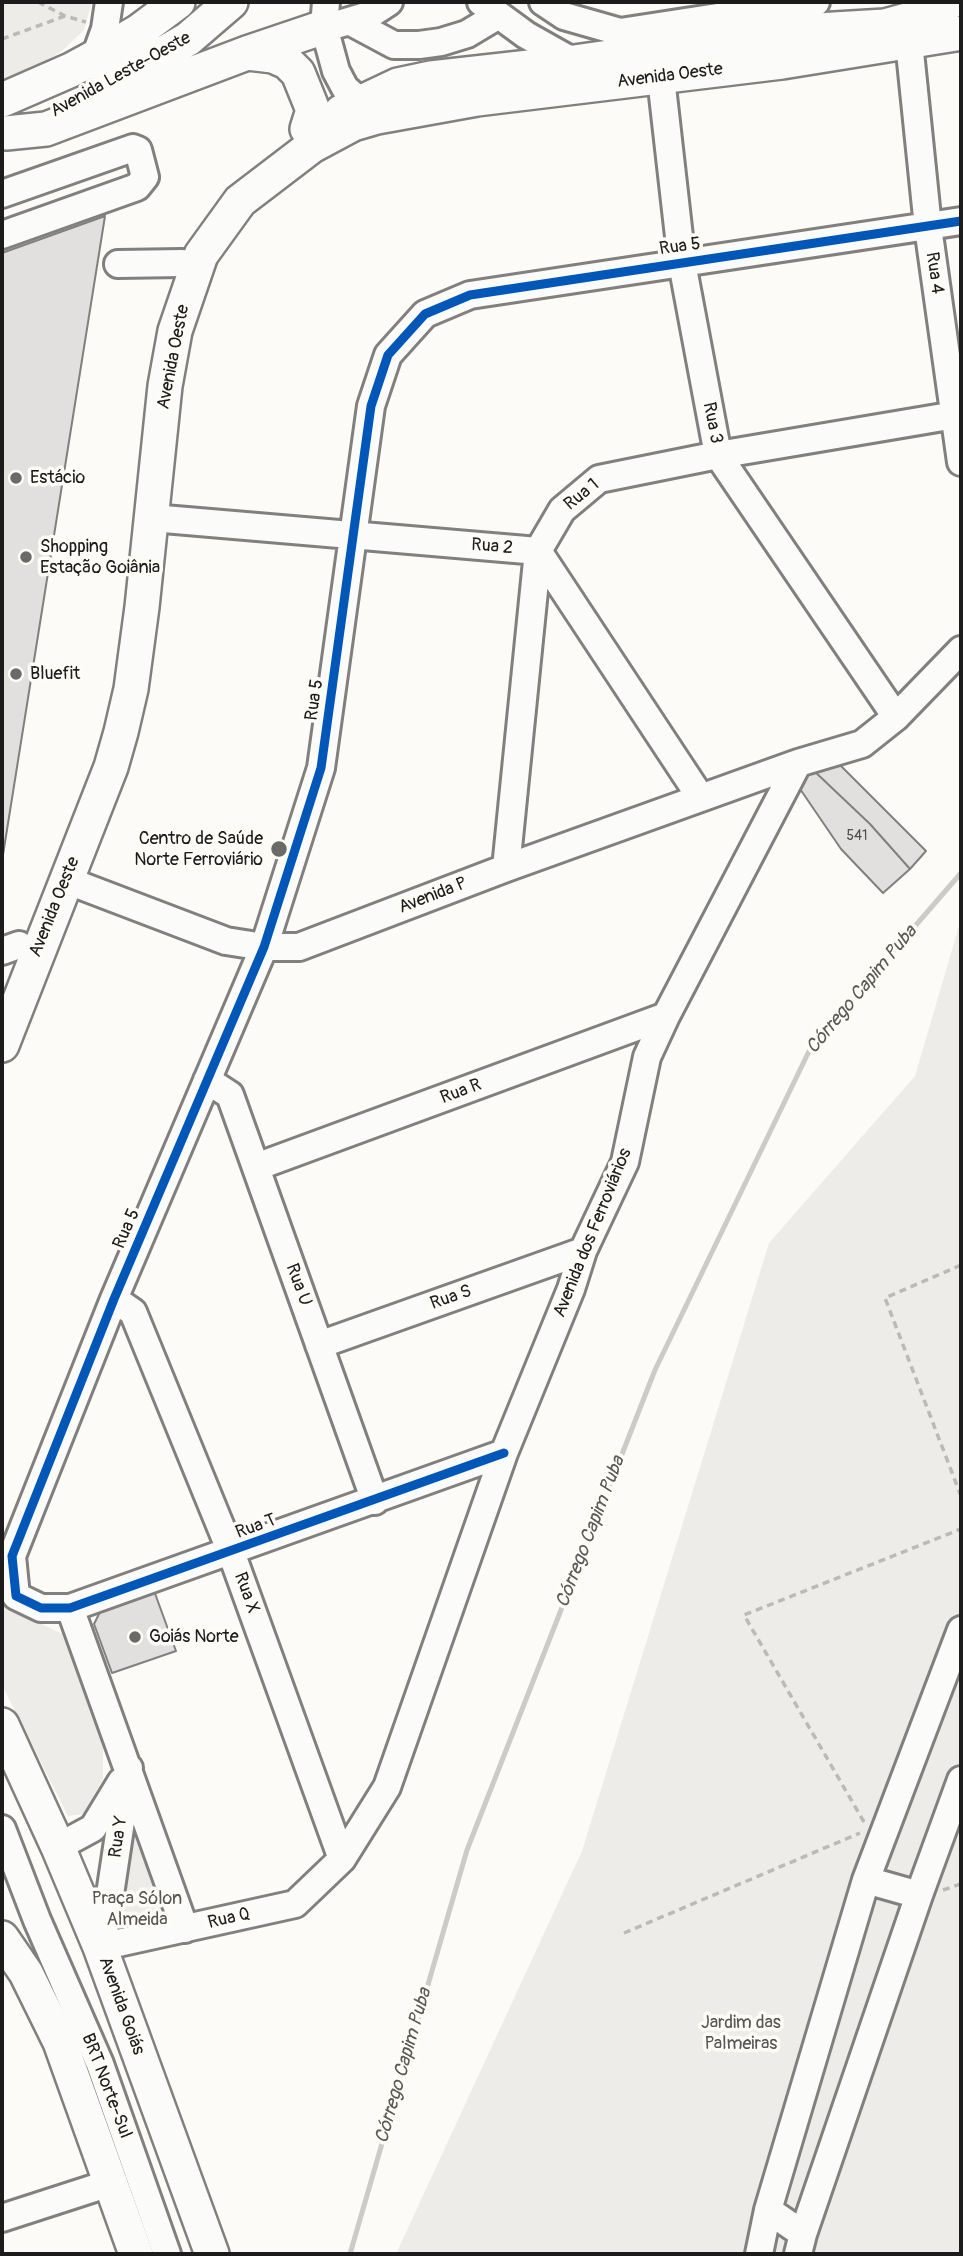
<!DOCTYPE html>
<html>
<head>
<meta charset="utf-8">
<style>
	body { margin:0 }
	#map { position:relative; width:963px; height:2256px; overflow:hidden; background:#fcfbf8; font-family:Pangolin,sans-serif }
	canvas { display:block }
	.frame { position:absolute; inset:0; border:4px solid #1c1c1c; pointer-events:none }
</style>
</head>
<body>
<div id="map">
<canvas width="963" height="2256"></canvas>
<div class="frame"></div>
</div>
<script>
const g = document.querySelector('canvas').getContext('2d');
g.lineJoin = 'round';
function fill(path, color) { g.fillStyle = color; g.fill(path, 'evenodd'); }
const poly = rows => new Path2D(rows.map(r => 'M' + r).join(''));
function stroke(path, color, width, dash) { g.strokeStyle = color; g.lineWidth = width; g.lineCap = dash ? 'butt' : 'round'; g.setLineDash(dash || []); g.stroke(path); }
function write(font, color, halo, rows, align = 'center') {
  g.font = font + ' Pangolin,sans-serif'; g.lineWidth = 7; g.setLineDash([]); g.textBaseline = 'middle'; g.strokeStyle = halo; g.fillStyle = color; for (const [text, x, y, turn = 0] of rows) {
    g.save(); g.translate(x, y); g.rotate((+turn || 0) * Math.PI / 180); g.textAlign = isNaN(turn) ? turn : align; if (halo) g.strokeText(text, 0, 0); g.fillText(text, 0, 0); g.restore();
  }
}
const green = poly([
	[2,2,92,2,84,30,62,51,40,65,2,79],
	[961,919,961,2254,396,2254,582,1851,769,1243,915,1076],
	[2,1601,8,1608,71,1638,103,1738,103,1779,83,1814,68,1816,2,1685],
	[129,1798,166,1927,110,1940]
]);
const stream = poly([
	[350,2254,467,1850,655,1370,812,1045,961,873]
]);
const building = poly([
	[105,216,2,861,2,253,105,216],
	[831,756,926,851,910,869,870,824,812,769,831,756],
	[812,769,870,824,910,869,883,893,841,849,796,783,812,769],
	[153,1588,176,1651,112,1673,94,1624,103,1606,153,1588]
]);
const path = poly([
	[38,2,65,16,86,22],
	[2,39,65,16],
	[961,1265,885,1298,961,1496],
	[864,1822,744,1615,961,1529],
	[943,1890,961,1884],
	[624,1933,860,1833]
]);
const minor = poly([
	[326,2,324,27,336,71,345,88,373,113],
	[481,2,526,35,574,62],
	[543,2,564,16,620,32,816,2],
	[351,22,394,45,419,45,441,42,467,34,497,16],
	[339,24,369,15,389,2],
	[909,42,928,227,961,462],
	[95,57,105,29,109,2],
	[661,78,682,263,718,455,896,717],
	[2,194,133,148,138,150,145,177,137,187,2,235],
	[118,264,182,263],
	[152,518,538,551,701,798],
	[506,868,538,551,562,510,599,479,718,455,961,414],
	[66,880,226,941,264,947,299,947,506,868,798,763,862,744,896,717,961,650],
	[2,951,19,945],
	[207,1080,230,1095,375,1501],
	[256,1167,666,1016],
	[114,1299,133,1312,231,1552,342,1859],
	[319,1345,583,1251],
	[504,1453,70,1608,41,1608,16,1596,12,1556,114,1299,264,947,321,768,371,406,388,355,425,314,470,295,961,221],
	[70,1608,185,1929],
	[129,1768,106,1921,100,1947,295,1904,342,1859,387,1787,504,1453,571,1289,583,1251,625,1162,647,1057,666,1016,798,763],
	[2,1829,37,1920,100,2064,167,2254],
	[58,1847,93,1828,121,1782],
	[866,1880,919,1895],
	[2,2218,110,2183],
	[803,2234,919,1895,961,1780],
	[759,2254,768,2210],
	[798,2254,803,2234,768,2210,866,1880,961,1630]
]);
const major = poly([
	[247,53,273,56,287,62,298,73,313,110,307,129],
	[103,89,188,39,231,2],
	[2,100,71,70,95,57,139,31,178,2],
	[341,112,398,85,431,78,574,62,784,32,885,26,925,15,950,2],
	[6,133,46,129,247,53,324,27],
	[2,1045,111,767,121,732,131,689,142,607,165,386,175,331,201,255,240,201,312,146,353,124,377,117,477,99,782,62,961,33],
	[2,1725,58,1847,100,1947,212,2254],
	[2,1938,26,1973,60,2042,136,2254]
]);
const cycleway = poly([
	[504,1453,70,1608,41,1608,16,1596,12,1556,114,1299,264,947,321,768,371,406,388,355,425,314,470,295,961,221]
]);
const markers = [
	[16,478,7,"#6a6a69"],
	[26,557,7,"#6a6a69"],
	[16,674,7,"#6a6a69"],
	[279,849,9,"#6a6a69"],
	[135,1637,7,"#6a6a69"]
];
const numberNames = [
	["541",857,836]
];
const streetNames = [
	["Avenida Leste-Oeste",121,75,-29],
	["Avenida Oeste",670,76,-7],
	["Rua 5",680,247,-8],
	["Rua 4",934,273,82],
	["Avenida Oeste",174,357,-79],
	["Rua 3",712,423,79],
	["Rua 1",582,495,-39],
	["Rua 2",492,547,5],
	["Rua 5",315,700,-82],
	["Avenida P",433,896,-21],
	["Avenida Oeste",55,907,-68],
	["Rua R",461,1092,-20],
	["Rua 5",127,1229,-67],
	["Avenida dos Ferroviários",593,1233,-68],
	["Rua U",298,1285,70],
	["Rua S",451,1298,-19],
	["Rua T",256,1527,-20],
	["Rua X",246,1593,70],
	["Rua Y",119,1837,-81],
	["Rua Q",229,1919,-13],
	["Avenida Goiás",121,2006,70],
	["BRT Norte-Sul",106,2086,69]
];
const poiNames = [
	["Estácio",30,478],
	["Shopping",40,547],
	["Estação Goiânia",40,568],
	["Bluefit",30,674],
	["Centro de Saúde",263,839,"right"],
	["Norte Ferroviário",263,860,"right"],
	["Goiás Norte",149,1637]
];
const parkNames = [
	["Praça Sólon",137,1899],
	["Almeida",137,1920],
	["Jardim das",741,2023],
	["Palmeiras",741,2044]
];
const waterNames = [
	["Córrego Capim Puba",862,990,-50],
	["Córrego Capim Puba",591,1532,-69],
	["Córrego Capim Puba",404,2066,-74]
];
fill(green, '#edece8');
stroke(stream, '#cccbc7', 5);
fill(building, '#e1e0de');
stroke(building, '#81807f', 2);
stroke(minor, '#81807f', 32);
stroke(major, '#81807f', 38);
stroke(path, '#bbbab8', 3.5, [7, 5]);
stroke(minor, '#fbfbf9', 26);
stroke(major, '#fbfbf9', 33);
stroke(cycleway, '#0057b8', 9);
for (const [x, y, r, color] of markers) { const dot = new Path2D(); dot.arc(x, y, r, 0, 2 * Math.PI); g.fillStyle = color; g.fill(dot); stroke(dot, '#fdfcf7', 2.5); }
write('14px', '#4d4d4c', null, numberNames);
write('18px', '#1c1c1c', '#fdfcf7', streetNames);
write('18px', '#1c1c1c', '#fdfcf7', poiNames, 'left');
write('18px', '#575655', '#fdfcf7', parkNames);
write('italic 19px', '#5a5a58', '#fdfcf7', waterNames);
</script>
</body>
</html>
